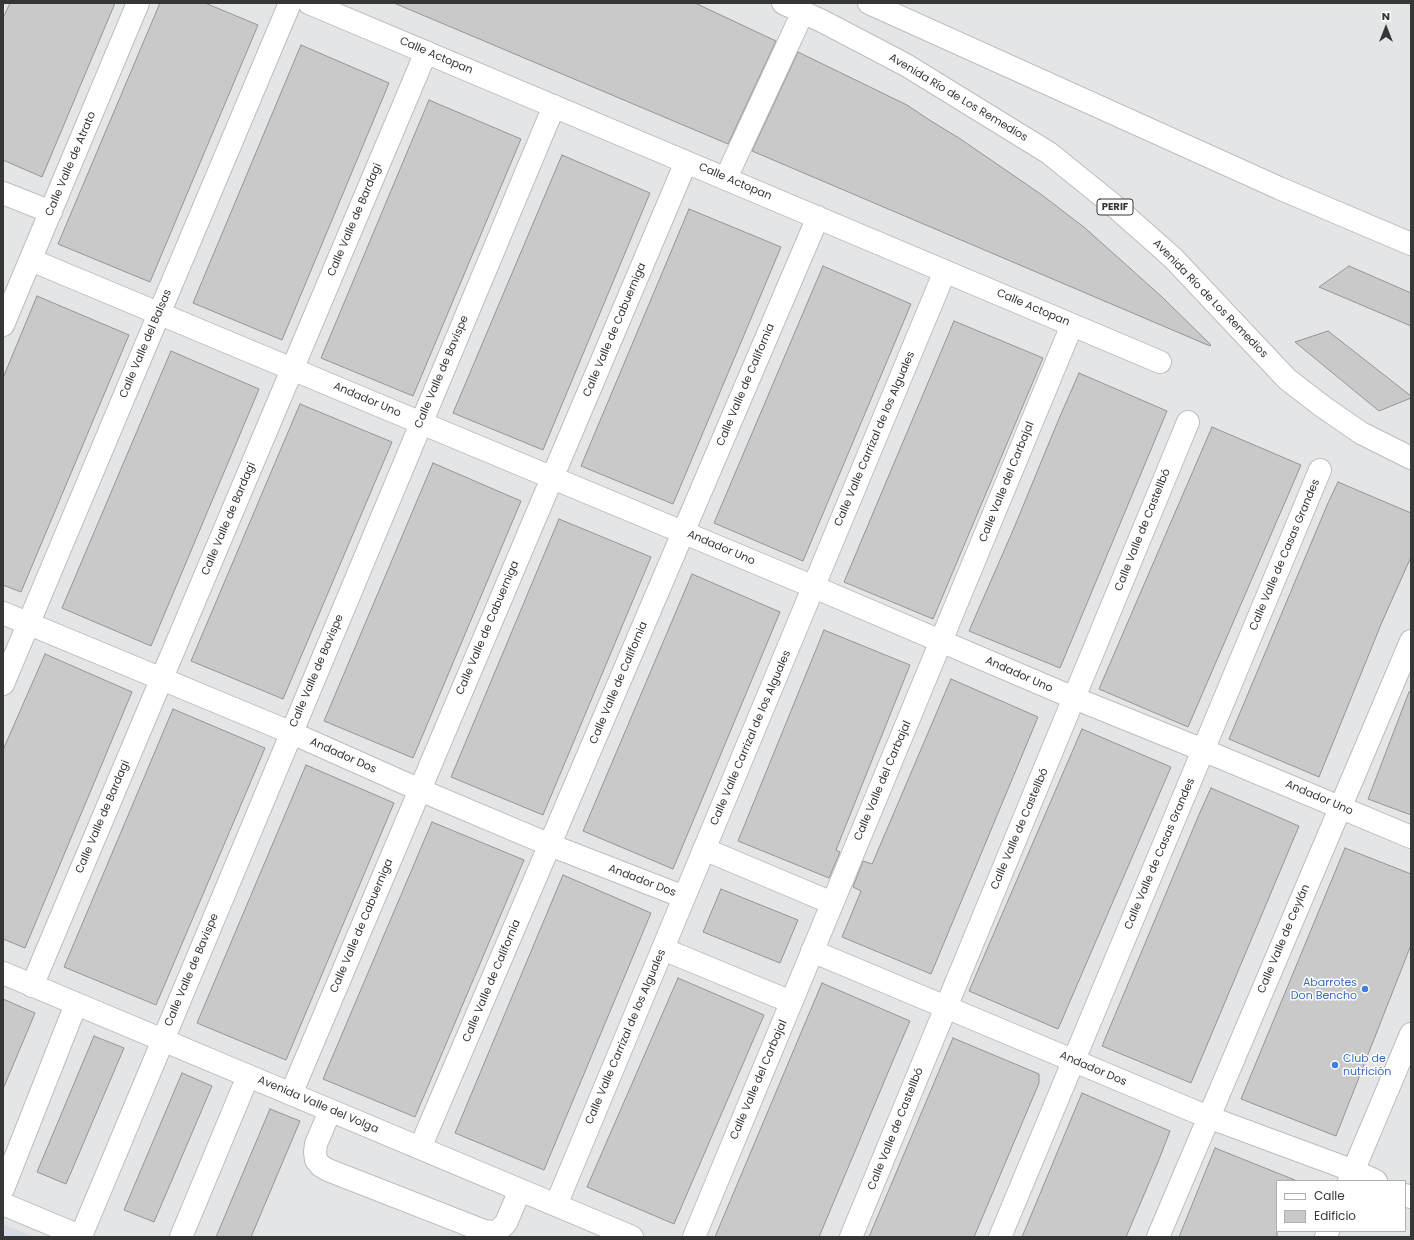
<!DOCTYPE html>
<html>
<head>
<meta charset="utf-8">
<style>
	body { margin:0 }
	#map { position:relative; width:1414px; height:1240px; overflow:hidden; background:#e4e5e6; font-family:Poppins,sans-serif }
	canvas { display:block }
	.frame { position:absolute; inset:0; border:4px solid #353636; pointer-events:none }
	.legend { position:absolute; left:1276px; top:1180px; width:130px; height:52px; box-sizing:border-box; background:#fff; border:1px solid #aeafaf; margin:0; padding:5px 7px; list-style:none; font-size:12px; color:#353636 }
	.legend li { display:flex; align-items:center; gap:8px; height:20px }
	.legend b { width:20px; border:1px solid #aeafaf }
	.north { position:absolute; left:1366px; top:8px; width:40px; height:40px; -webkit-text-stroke:3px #fff; paint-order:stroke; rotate:0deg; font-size:11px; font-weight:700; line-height:16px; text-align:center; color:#353636 }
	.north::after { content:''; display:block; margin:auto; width:14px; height:18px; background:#353636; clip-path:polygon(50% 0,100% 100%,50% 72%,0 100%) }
</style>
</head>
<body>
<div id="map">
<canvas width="1414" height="1240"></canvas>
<div class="frame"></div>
<ul class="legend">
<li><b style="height:5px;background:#fff"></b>Calle</li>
<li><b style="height:11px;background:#cac9c9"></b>Edificio</li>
</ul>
<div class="north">N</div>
</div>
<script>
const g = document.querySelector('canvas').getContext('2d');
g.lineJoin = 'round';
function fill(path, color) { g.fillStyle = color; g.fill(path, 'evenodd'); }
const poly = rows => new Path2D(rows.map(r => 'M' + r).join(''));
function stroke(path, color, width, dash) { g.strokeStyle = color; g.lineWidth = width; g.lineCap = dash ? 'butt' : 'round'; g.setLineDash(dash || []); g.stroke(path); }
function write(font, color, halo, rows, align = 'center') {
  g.font = font + ' Poppins,sans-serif'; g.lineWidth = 3; g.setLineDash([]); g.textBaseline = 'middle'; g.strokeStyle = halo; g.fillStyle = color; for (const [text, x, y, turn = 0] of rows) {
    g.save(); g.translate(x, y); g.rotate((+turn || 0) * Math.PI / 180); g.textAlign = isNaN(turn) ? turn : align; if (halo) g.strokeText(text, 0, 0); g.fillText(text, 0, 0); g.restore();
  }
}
const built = poly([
	[3,1224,34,1237,3,1237]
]);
const building = poly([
	[10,3,115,3,42,177,3,160,3,18,10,3],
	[160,3,205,3,258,25,150,282,58,244,160,3],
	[394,3,695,3,776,41,728,144,394,3],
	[301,45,389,83,282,340,193,303,301,45],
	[798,52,907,105,931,121,959,138,1042,195,1085,228,1161,296,1211,345,1210,346,752,151,798,52],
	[429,100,521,139,413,396,321,358,429,100],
	[562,155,650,193,543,450,453,413,562,155],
	[689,209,781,247,673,504,581,466,689,209],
	[823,266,911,304,803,561,714,523,823,266],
	[1349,266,1411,293,1411,326,1319,287,1349,266],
	[37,296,129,335,21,592,3,585,3,378,37,296],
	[954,321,1043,358,933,619,844,582,954,321],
	[1328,331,1411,396,1411,398,1379,411,1295,342,1328,331],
	[171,351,259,389,151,646,62,608,171,351],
	[1079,373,1167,411,1060,668,969,631,1014,528,1058,421,1079,373],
	[300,404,392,442,283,699,191,661,300,404],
	[1212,427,1301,465,1188,727,1099,689,1212,427],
	[433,463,521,501,413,758,324,721,433,463],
	[1338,482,1411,513,1411,557,1382,622,1319,777,1229,739,1328,503,1338,482],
	[559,519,651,557,543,815,451,777,559,519],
	[692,574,780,612,673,869,583,831,692,574],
	[824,630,910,665,836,850,840,852,829,878,738,841,824,630],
	[45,654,132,692,25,948,3,939,3,750,45,654],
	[951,679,1038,717,931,974,842,937,861,891,853,887,863,861,872,864,873,862,951,679],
	[1409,692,1411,692,1411,815,1368,799,1409,692],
	[173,709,265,748,156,1005,64,967,173,709],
	[1082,729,1171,767,1058,1029,969,991,1082,729],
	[306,765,394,803,286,1060,197,1023,306,765],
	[1211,788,1299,826,1191,1083,1102,1046,1201,810,1211,788],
	[432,822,524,860,415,1117,323,1079,432,822],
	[1345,848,1411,874,1411,945,1336,1136,1241,1099,1345,848],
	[563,875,651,913,544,1170,455,1133,563,875],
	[721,889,798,920,780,963,703,932,721,889],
	[678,978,764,1015,674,1224,587,1187,678,978],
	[822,983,910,1021,897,1051,819,1237,715,1237,822,983],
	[3,999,35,1013,3,1089,3,999],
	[94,1036,124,1048,66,1184,37,1172,94,1036],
	[953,1038,1039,1074,1039,1083,974,1237,869,1237,953,1038],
	[182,1073,212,1086,154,1222,124,1210,182,1073],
	[1082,1093,1170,1131,1158,1162,1126,1237,1022,1237,1082,1093],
	[270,1109,300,1121,257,1223,251,1237,216,1237,270,1109],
	[1215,1148,1295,1180,1277,1181,1277,1237,1179,1237,1215,1148]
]);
const minor = poly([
	[309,3,1160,362],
	[726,178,803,12],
	[3,193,51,212],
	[31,260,814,587,1074,698,1203,750,1411,837],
	[3,325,138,3],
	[3,613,292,733,420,790,550,845,684,897],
	[3,684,290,3],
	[704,849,832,903],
	[663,949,791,1002],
	[812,951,1208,1117,1354,1171,1376,1181],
	[3,973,632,1237],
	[32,986,426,52],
	[291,1094,686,162],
	[330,1111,316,1144,315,1152,316,1160,321,1166,328,1170,484,1231,491,1232,498,1231,506,1223,520,1190],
	[420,1148,818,217],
	[1349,1181,1411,1034],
	[3,1189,76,1004],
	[1405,1195,1411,1197],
	[3,1204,82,1237],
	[556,1205,945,271],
	[81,1236,554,106],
	[181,1237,248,1076],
	[694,1237,1072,325],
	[851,1237,1188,422],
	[1000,1237,1320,470],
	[1158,1237,1411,641],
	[1326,1237,1328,1231]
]);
const highway = poly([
	[783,3,822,21,906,65,1049,153,1112,204,1173,258,1287,379,1322,406,1361,433,1411,458],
	[869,3,1279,188,1411,244]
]);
const markers = [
	[1365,989,4,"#3f7fe0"],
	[1335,1065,4,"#3f7fe0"]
];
const shields = [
	[1115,207,36]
];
const shieldNames = [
	["PERIF",1115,207]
];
const streetNames = [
	["Calle Actopan",436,56,23],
	["Avenida Río de Los Remedios",958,98,31],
	["Calle Valle de Atrato",71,164,-67],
	["Calle Actopan",735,182,23],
	["Calle Valle de Bardagi",355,220,-67],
	["Avenida Río de Los Remedios",1210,299,46],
	["Calle Actopan",1033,308,23],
	["Calle Valle de Cabuerniga",615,330,-67],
	["Calle Valle del Balsas",146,344,-67],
	["Calle Valle de Bavispe",442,372,-67],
	["Calle Valle de California",746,385,-67],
	["Andador Uno",367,400,23],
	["Calle Valle Carrizal de los Alguales",875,439,-67],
	["Calle Valle del Carbajal",1007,482,-68],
	["Calle Valle de Bardagi",229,519,-67],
	["Calle Valle de Castellbó",1143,530,-68],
	["Andador Uno",721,548,23],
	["Calle Valle de Casas Grandes",1285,555,-67],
	["Calle Valle de Cabuerniga",488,628,-67],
	["Calle Valle de Bavispe",317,671,-67],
	["Andador Uno",1019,675,24],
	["Calle Valle de California",619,683,-67],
	["Calle Valle Carrizal de los Alguales",751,738,-67],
	["Andador Dos",343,756,24],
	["Calle Valle del Carbajal",883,781,-67],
	["Andador Uno",1319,798,23],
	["Calle Valle de Bardagi",103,817,-67],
	["Calle Valle de Castellbó",1020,829,-67],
	["Calle Valle de Casas Grandes",1160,854,-67],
	["Andador Dos",642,881,21],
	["Calle Valle de Cabuerniga",362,926,-67],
	["Calle Valle de Ceylán",1284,939,-67],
	["Calle Valle de Bavispe",192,970,-67],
	["Calle Valle de California",492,981,-67],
	["Calle Valle Carrizal de los Alguales",626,1037,-67],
	["Andador Dos",1093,1069,23],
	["Calle Valle del Carbajal",759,1080,-67],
	["Avenida Valle del Volga",318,1105,23],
	["Calle Valle de Castellbó",896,1129,-68]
];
const shopNames = [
	["Abarrotes",1357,983],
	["Don Bencho",1357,996],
	["Club de",1343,1059,"left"],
	["nutrición",1343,1072,"left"]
];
fill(built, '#d7dbe3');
fill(building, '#cac9c9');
stroke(building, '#969495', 1);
stroke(minor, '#bdbdbf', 24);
stroke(highway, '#bdbdbf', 24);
stroke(minor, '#fff', 22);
stroke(highway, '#fff', 22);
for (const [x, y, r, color] of markers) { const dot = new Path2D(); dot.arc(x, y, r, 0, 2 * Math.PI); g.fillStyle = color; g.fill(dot); stroke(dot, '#fff', 1.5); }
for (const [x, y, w] of shields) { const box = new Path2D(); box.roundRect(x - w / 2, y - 8, w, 16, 3); g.fillStyle = '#fff'; g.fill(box); stroke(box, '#353636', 1); }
write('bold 10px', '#353636', null, shieldNames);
write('11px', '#353636', '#fff', streetNames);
write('11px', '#366cbe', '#fff', shopNames, 'right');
</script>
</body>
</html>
